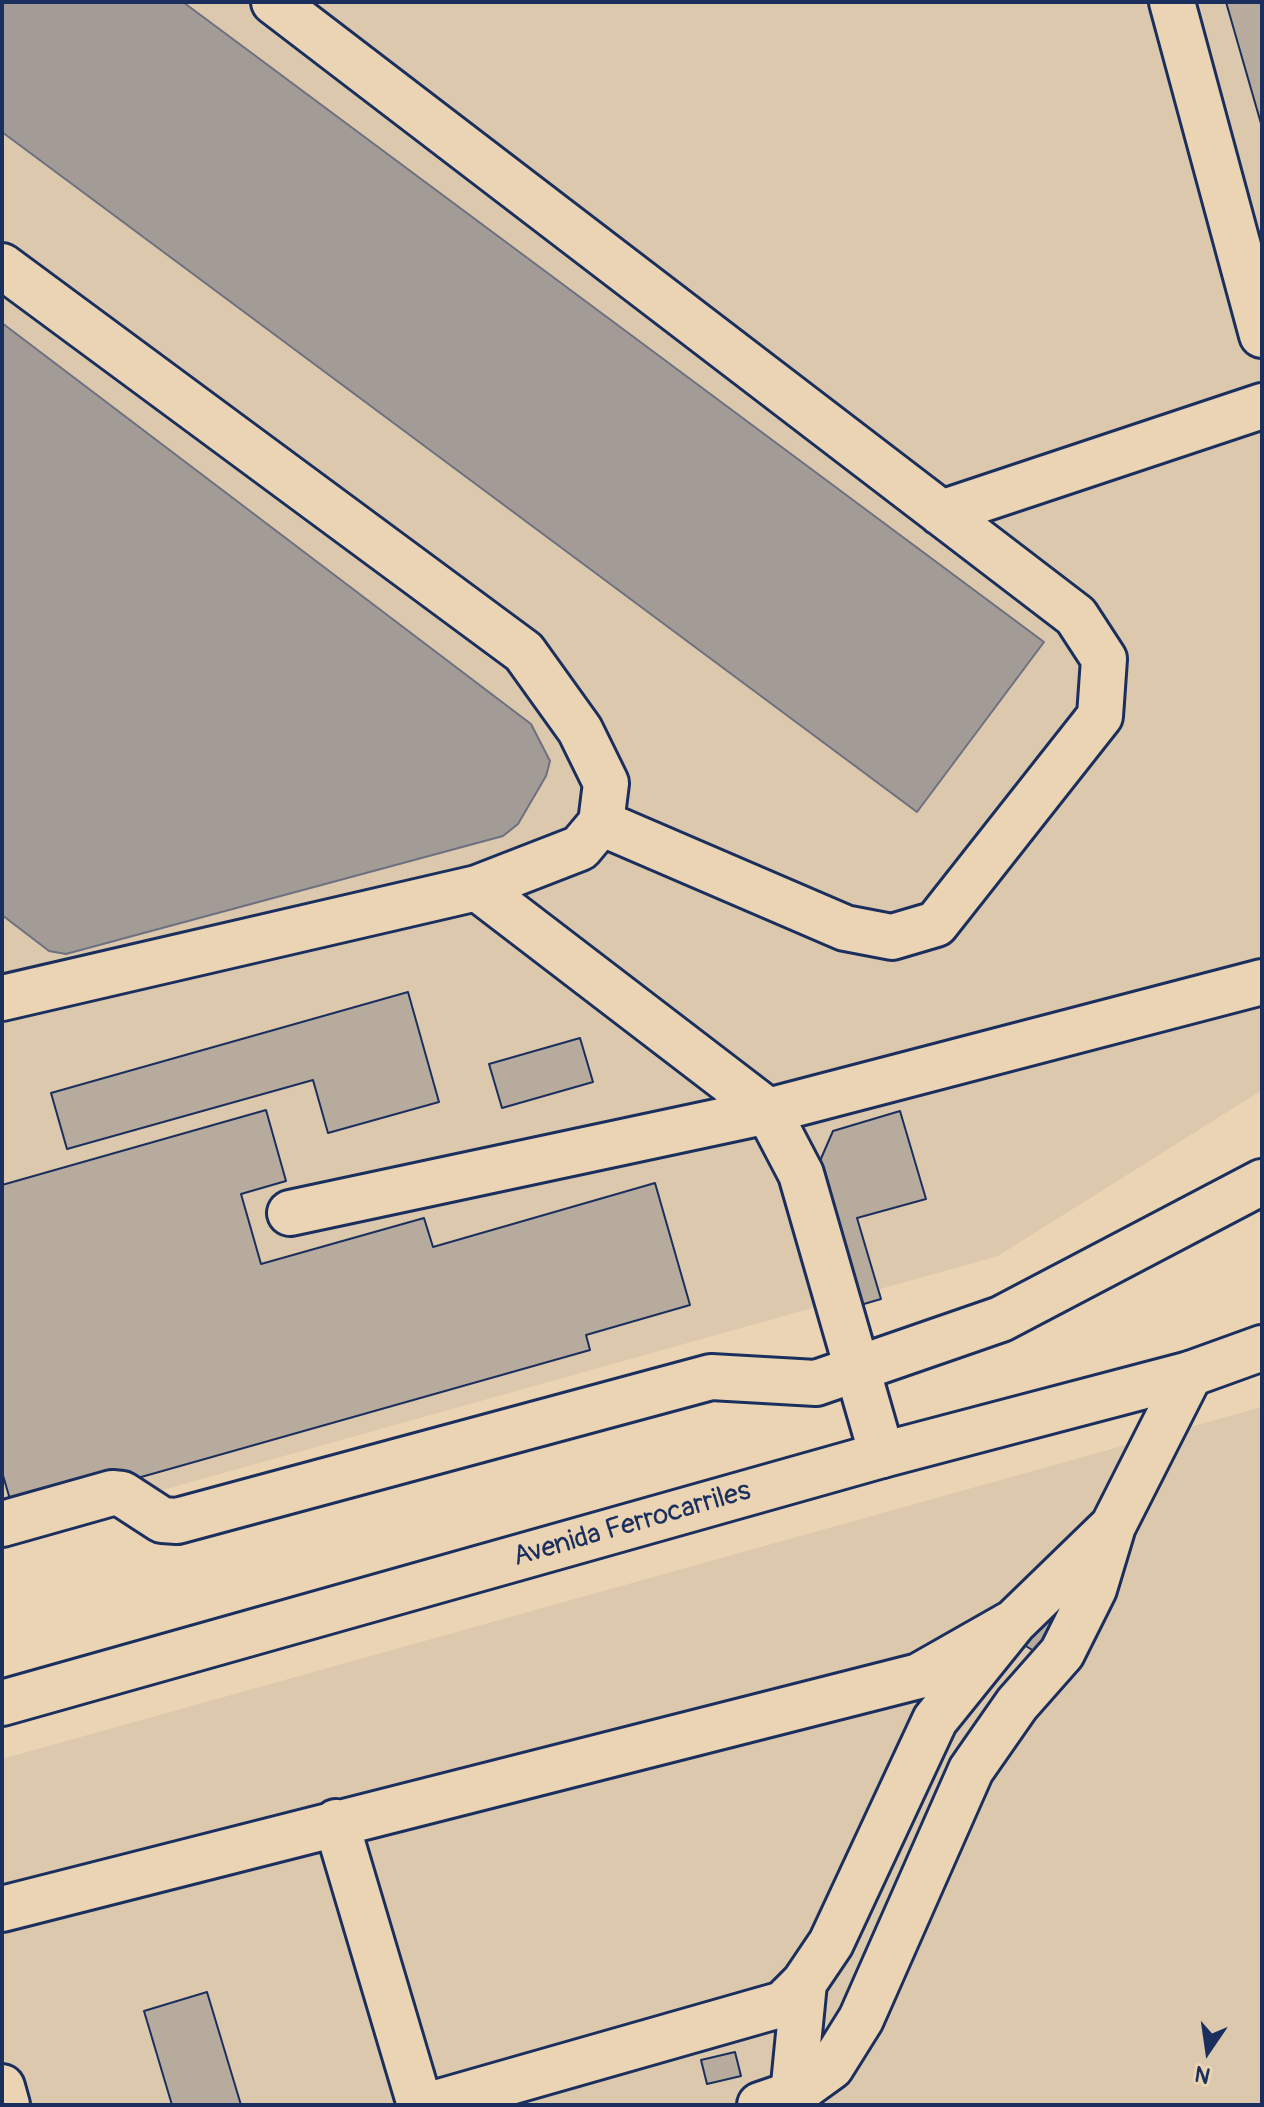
<!DOCTYPE html>
<html>
<head>
<meta charset="utf-8">
<style>
	body { margin:0 }
	#map { position:relative; width:1264px; height:2107px; overflow:hidden; background:#ead4b3; font-family:Pangolin,sans-serif }
	canvas { display:block }
	.frame { position:absolute; inset:0; border:4px solid #1b2f5e; pointer-events:none }
	.north { position:absolute; left:1168px; top:2011px; width:80px; height:80px; -webkit-text-stroke:6px #ead4b3; paint-order:stroke; rotate:193deg; font-size:22px; font-weight:700; line-height:32px; text-align:center; color:#1b2f5e }
	.north::after { content:''; display:block; margin:auto; width:28px; height:36px; background:#1b2f5e; clip-path:polygon(50% 0,100% 100%,50% 72%,0 100%) }
</style>
</head>
<body>
<div id="map">
<canvas width="1264" height="2107"></canvas>
<div class="frame"></div>
<div class="north">N</div>
</div>
<script>
const g = document.querySelector('canvas').getContext('2d');
g.lineJoin = 'round';
function fill(path, color) { g.fillStyle = color; g.fill(path, 'evenodd'); }
const poly = rows => new Path2D(rows.map(r => 'M' + r).join(''));
function stroke(path, color, width, dash) { g.strokeStyle = color; g.lineWidth = width; g.lineCap = dash ? 'butt' : 'round'; g.setLineDash(dash || []); g.stroke(path); }
function write(font, color, halo, rows, align = 'center') {
  g.font = font + ' Pangolin,sans-serif'; g.lineWidth = 7; g.setLineDash([]); g.textBaseline = 'middle'; g.strokeStyle = halo; g.fillStyle = color; for (const [text, x, y, turn = 0] of rows) {
    g.save(); g.translate(x, y); g.rotate((+turn || 0) * Math.PI / 180); g.textAlign = isNaN(turn) ? turn : align; if (halo) g.strokeText(text, 0, 0); g.fillText(text, 0, 0); g.restore();
  }
}
const built = poly([
	[2,2,1262,2,1262,1090,998,1256,2,1535,2,915,49,951,66,954,92,948,503,836,518,824,546,776,531,724,2,323],
	[1262,1407,1262,2105,2,2105,2,1759]
]);
const water = poly([
	[2,2,183,2,1044,642,917,812,2,132,2,2],
	[2,323,531,724,550,761,546,776,518,824,503,836,66,954,49,951,2,915,2,323]
]);
const building = poly([
	[1226,2,1262,2,1262,127,1226,2],
	[408,992,439,1102,328,1133,313,1080,67,1149,51,1093,408,992],
	[580,1038,593,1082,502,1108,489,1064,580,1038],
	[266,1110,286,1181,241,1194,261,1264,424,1218,433,1247,655,1183,690,1305,586,1335,590,1350,14,1513,2,1472,2,1185,266,1110],
	[900,1111,926,1199,857,1218,881,1299,857,1306,816,1170,833,1131,900,1111],
	[1048,1599,1070,1613,1042,1656,1021,1643,1048,1599],
	[207,1992,241,2105,172,2105,144,2011,207,1992],
	[735,2052,741,2076,707,2084,701,2060,735,2052]
]);
const minor = poly([
	[274,2,1076,616,1104,659,1100,716,936,924,892,937,845,928,601,823],
	[1172,2,1262,335],
	[2,266,524,652,580,730,606,783,601,823,580,848,477,888],
	[941,513,1262,406],
	[2,998,477,888,768,1111,801,1174,882,1455],
	[290,1213,768,1111,1262,982],
	[2,1524,112,1493,122,1494,162,1520,177,1521,711,1377,816,1383,1001,1319,1262,1182],
	[336,1822,420,2105],
	[2,1909,919,1676,1014,1622],
	[2,2087,7,2105],
	[429,2105,783,2004,804,1983,831,1943,935,1720,1014,1622,1113,1526],
	[760,2105,795,2093,831,2067,861,2019,971,1770,1017,1704,1062,1653,1094,1589,1113,1526,1190,1374],
	[792,2105,804,1983]
]);
const major = poly([
	[2,1703,882,1455,1190,1374,1262,1348]
]);
const streetNames = [
	["Avenida Ferrocarriles",632,1525,-16]
];
fill(built, '#dbc8ad');
fill(water, '#a39b96');
stroke(water, '#6d7080', 2);
fill(building, '#b7ab9e');
stroke(building, '#1b2f5e', 2);
stroke(minor, '#1b2f5e', 50);
stroke(major, '#1b2f5e', 50);
stroke(minor, '#ead4b3', 44);
stroke(major, '#ead4b3', 44);
write('28px', '#1b2f5e', '#ead4b3', streetNames);
</script>
</body>
</html>
